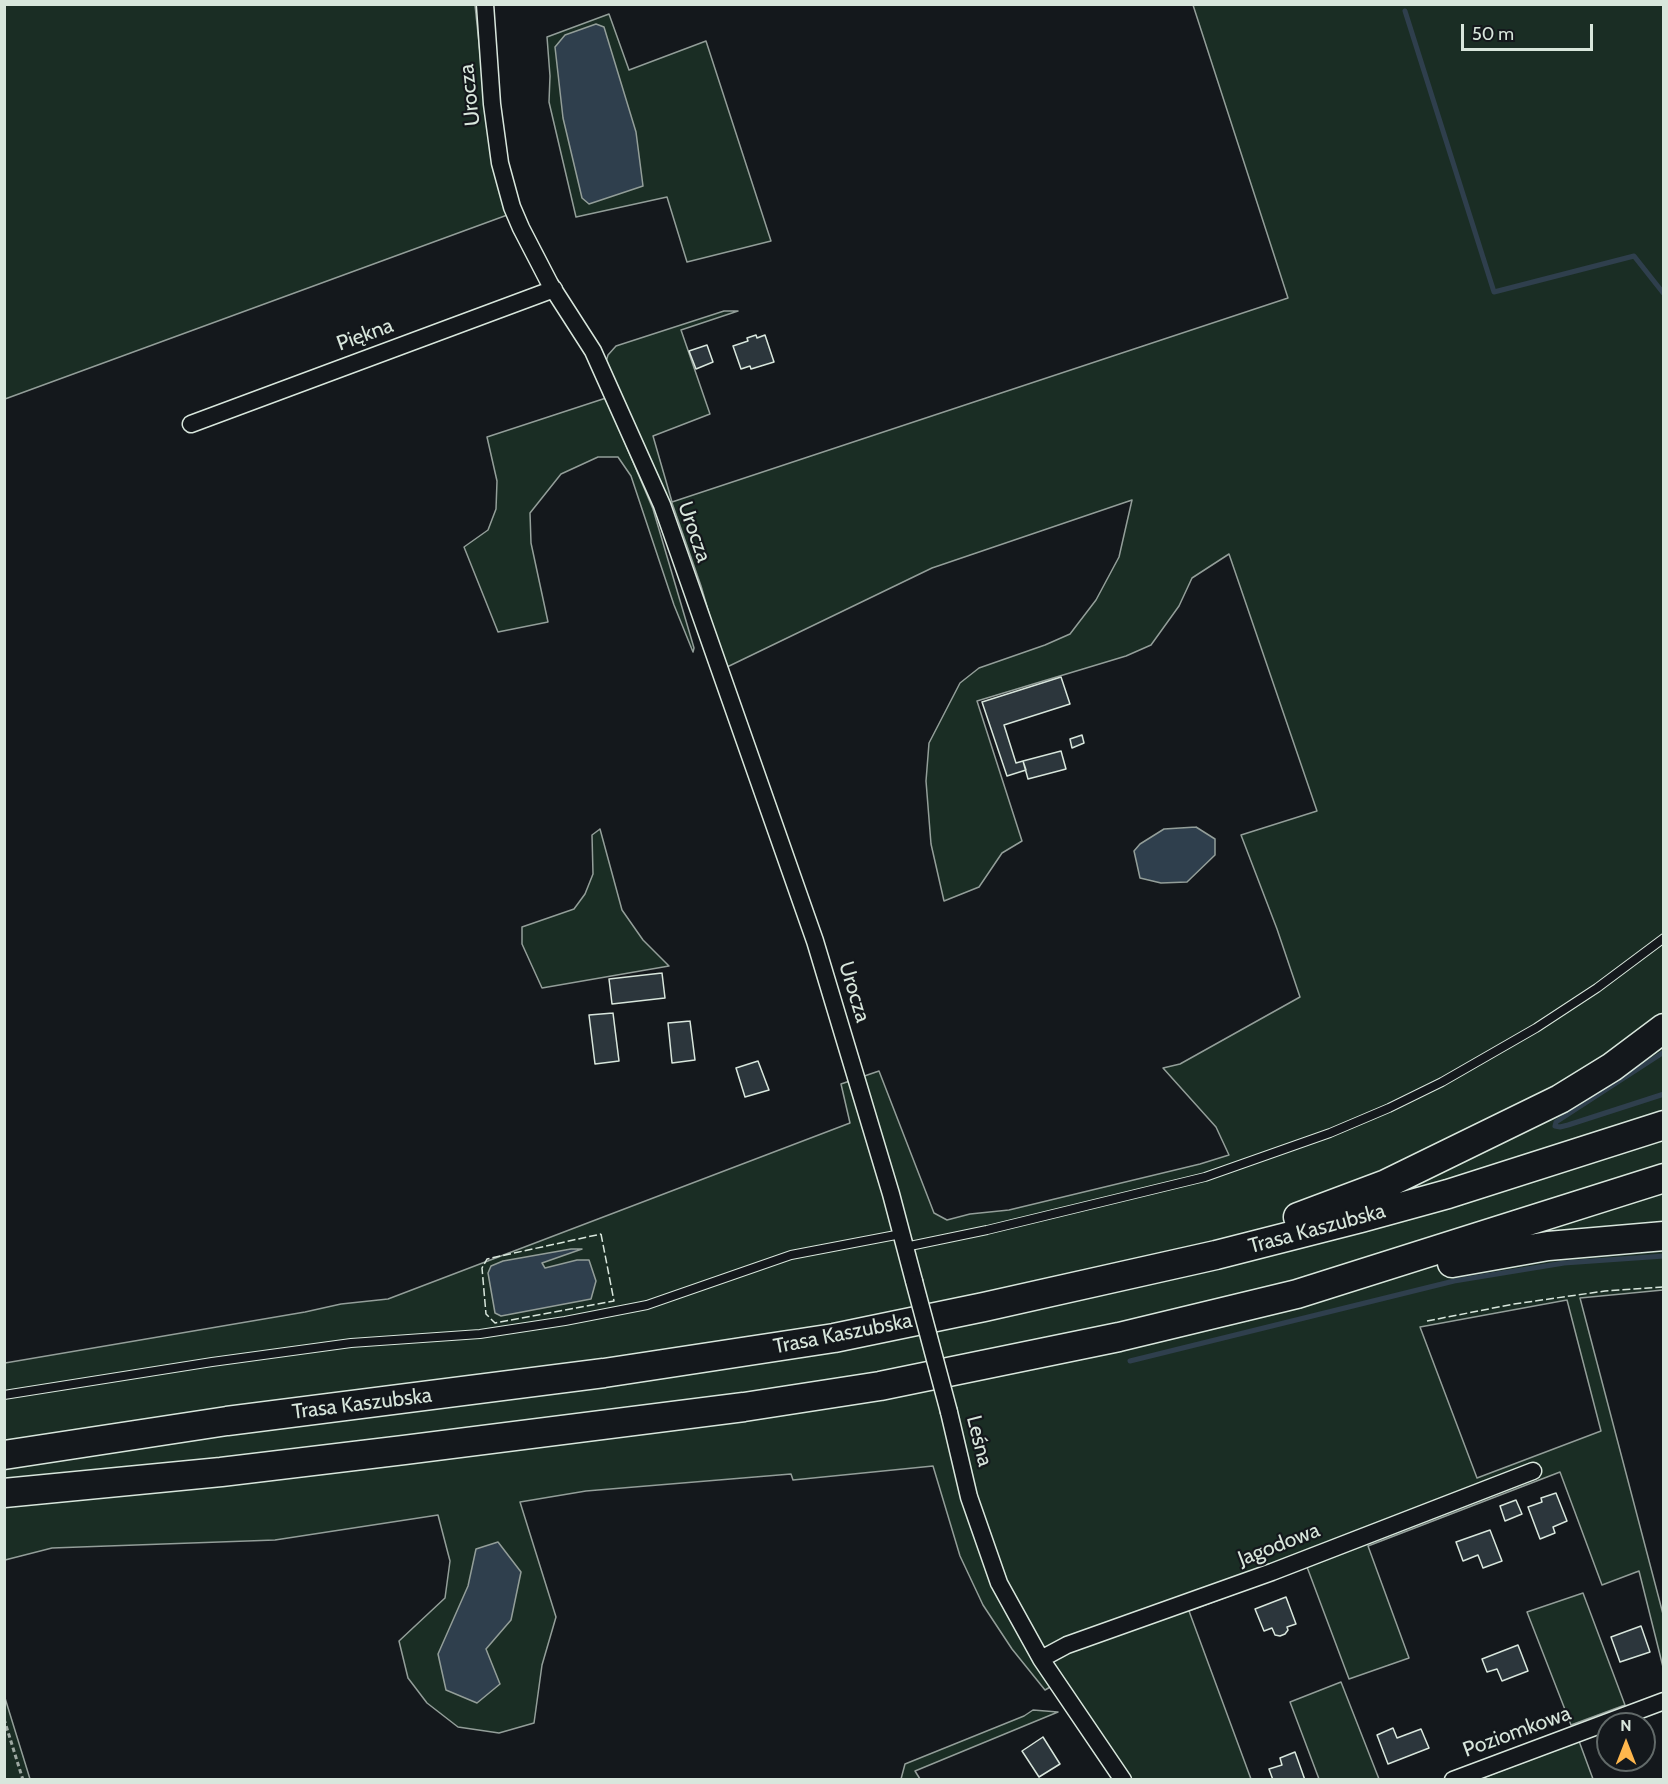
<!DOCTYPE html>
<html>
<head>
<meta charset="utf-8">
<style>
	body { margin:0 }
	#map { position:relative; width:1668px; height:1784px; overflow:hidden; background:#14181c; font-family:Cabin,sans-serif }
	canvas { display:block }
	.frame { position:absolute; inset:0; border:6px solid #d8e6dc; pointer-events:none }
	.north { position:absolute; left:1596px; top:1712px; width:60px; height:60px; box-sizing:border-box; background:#14181c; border:2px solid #626a69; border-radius:50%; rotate:0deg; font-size:16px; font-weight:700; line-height:24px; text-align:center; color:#d8e6dc }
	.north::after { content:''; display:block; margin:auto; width:21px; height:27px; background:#ffb74d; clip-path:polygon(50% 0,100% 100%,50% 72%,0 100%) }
	.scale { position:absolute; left:1461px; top:24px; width:132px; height:27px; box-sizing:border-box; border:3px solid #d8e6dc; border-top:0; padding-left:8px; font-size:18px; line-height:21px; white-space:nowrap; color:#d8e6dc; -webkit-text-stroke:4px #14181c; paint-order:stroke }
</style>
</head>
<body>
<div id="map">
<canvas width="1668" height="1784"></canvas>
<div class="frame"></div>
<div class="north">N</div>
<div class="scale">50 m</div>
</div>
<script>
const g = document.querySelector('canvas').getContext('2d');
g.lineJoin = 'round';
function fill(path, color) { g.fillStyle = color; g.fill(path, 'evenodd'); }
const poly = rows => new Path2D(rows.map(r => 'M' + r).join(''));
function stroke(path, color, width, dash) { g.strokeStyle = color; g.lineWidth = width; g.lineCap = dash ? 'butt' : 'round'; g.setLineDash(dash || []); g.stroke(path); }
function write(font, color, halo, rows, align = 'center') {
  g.font = font + ' Cabin,sans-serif'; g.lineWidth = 4.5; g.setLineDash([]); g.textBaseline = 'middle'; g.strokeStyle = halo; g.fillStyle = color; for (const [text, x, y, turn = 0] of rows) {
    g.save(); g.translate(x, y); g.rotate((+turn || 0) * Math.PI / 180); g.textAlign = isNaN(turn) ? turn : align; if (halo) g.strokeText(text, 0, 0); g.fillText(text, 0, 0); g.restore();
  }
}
const green = poly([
	[5,5,475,5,491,158,501,192,510,214,5,399,5,5],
	[1193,5,1663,5,1663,1290,1580,1298,1663,1614,1663,1667,1639,1571,1602,1585,1560,1472,1368,1546,1409,1658,1349,1679,1307,1567,1189,1611,1251,1779,1131,1779,1064,1679,1045,1690,1012,1649,983,1605,960,1556,933,1466,793,1480,791,1474,586,1491,520,1502,556,1617,542,1665,534,1723,499,1733,458,1727,427,1703,408,1678,399,1641,445,1598,450,1561,438,1515,275,1540,52,1548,5,1560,5,1363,305,1312,341,1304,388,1299,850,1123,841,1084,879,1071,934,1213,947,1220,970,1214,1009,1210,1200,1164,1229,1155,1216,1127,1163,1068,1180,1064,1300,997,1277,929,1241,835,1317,811,1229,554,1192,578,1179,606,1151,645,1126,656,977,701,1022,841,1002,853,979,887,944,901,931,844,926,781,929,743,960,683,979,668,1045,645,1070,634,1096,600,1119,557,1132,500,932,568,725,668,701,586,672,503,666,506,605,365,608,355,616,346,724,311,738,311,681,330,710,414,653,436,672,502,1288,298,1193,5],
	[1567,1300,1601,1431,1477,1478,1420,1327,1567,1300],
	[609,14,629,70,706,41,771,241,687,262,667,197,576,217,549,102,550,76,547,37,609,14],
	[606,398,653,509,694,648,693,652,674,605,631,476,618,457,598,457,561,474,530,513,531,543,548,622,498,632,464,547,488,530,496,509,497,481,487,437,606,398],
	[600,829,622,910,643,940,669,966,542,988,522,944,522,927,574,909,585,894,593,874,592,835,600,829],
	[1583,1593,1625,1705,1571,1725,1527,1612,1583,1593],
	[1341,1682,1379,1779,1319,1779,1290,1702,1341,1682],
	[5,1698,30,1779,5,1779,5,1698],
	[1033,1710,1058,1712,915,1771,920,1779,901,1779,905,1764,1024,1716,1033,1710],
	[1579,1741,1593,1779,1477,1780,1579,1741]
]);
const water = poly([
	[596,24,604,27,636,132,643,186,589,204,582,198,563,118,555,47,565,35,596,24],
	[1196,827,1215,839,1215,855,1187,882,1161,883,1140,878,1134,851,1140,844,1164,829,1196,827],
	[571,1249,582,1249,542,1263,545,1268,577,1260,589,1260,596,1281,591,1299,501,1316,495,1313,488,1273,491,1266,503,1261,571,1249],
	[498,1542,521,1572,511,1620,486,1649,500,1684,477,1703,446,1690,438,1654,468,1586,476,1549,498,1542]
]);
const stream = poly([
	[1405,11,1494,292,1634,256,1664,294],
	[1555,1126,1556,1122,1664,1052],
	[1555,1126,1560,1127,1568,1125,1664,1094],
	[1130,1361,1454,1281,1564,1263,1664,1256]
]);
const building = poly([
	[756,335,757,338,765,335,774,362,751,369,750,366,741,369,733,346,748,341,747,338,756,335],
	[707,345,713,362,696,369,689,351,707,345],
	[1061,677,1070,704,1004,725,1016,763,1023,761,1026,770,1007,776,982,702,1061,677],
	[1082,735,1084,743,1072,748,1070,739,1082,735],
	[1061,751,1066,769,1028,779,1023,761,1061,751],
	[662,973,665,998,612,1004,609,979,662,973],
	[613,1013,619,1061,595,1064,589,1015,613,1013],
	[690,1021,695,1060,672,1063,668,1023,690,1021],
	[758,1061,769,1090,745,1097,736,1068,758,1061],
	[1556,1493,1567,1521,1553,1527,1555,1533,1540,1539,1528,1507,1542,1502,1541,1498,1556,1493],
	[1516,1500,1522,1514,1505,1521,1500,1506,1516,1500],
	[1490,1530,1502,1561,1483,1568,1478,1555,1463,1561,1456,1542,1490,1530],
	[1286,1597,1296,1624,1287,1627,1288,1630,1285,1634,1280,1636,1275,1635,1272,1628,1264,1631,1255,1609,1286,1597],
	[1641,1626,1650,1652,1620,1662,1611,1637,1641,1626],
	[1518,1645,1528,1671,1502,1681,1497,1669,1487,1672,1482,1659,1518,1645],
	[1393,1728,1397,1738,1421,1729,1429,1748,1388,1764,1377,1735,1393,1728],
	[1043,1737,1060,1764,1039,1777,1022,1751,1043,1737],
	[1295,1752,1305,1780,1273,1780,1269,1769,1282,1765,1280,1758,1295,1752]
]);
const path = poly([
	[4,1719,23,1780]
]);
const lane = poly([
	[905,1247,987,1230,1205,1177,1330,1133,1389,1108,1442,1082,1536,1028,1597,988,1664,938],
	[4,1395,212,1362,351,1343,480,1334,565,1321,647,1305,791,1255,901,1234]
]);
const street = poly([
	[485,4,492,104,500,163,512,207,521,228,550,284,593,351,662,505,815,941,891,1194,914,1281],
	[191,424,554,289],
	[949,1412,969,1497,999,1583,1041,1659,1123,1780],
	[1041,1659,1067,1645,1272,1572,1533,1471],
	[1453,1780,1664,1701]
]);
const highway = poly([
	[1298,1217,1386,1184,1560,1099,1612,1067,1664,1028],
	[1452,1263,1548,1246,1664,1236],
	[4,1455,227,1421,604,1373,834,1338,984,1307,1216,1255,1361,1218,1448,1194,1664,1125],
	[4,1493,221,1472,404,1450,744,1407,880,1386,1119,1337,1297,1294,1664,1178]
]);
const streetBridge = poly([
	[914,1281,949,1412]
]);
const fence = poly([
	[601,1234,614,1301,495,1323,486,1314,482,1268,487,1259,601,1234],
	[1427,1321,1514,1304,1605,1291,1664,1287]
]);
const streetNames = [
	["Urocza",470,95,-96],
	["Piękna",365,335,-20],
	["Urocza",694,532,71],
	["Urocza",854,992,73],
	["Trasa Kaszubska",1317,1229,-15],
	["Trasa Kaszubska",843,1334,-11],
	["Trasa Kaszubska",362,1404,-7],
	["Leśna",979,1441,76],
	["Jagodowa",1279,1545,-21],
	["Poziomkowa",1517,1732,-20]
];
fill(green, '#1a2d24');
stroke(green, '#939e99', 1.5);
fill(water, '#2f3f4d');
stroke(water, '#939e99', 1.5);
stroke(stream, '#2f3f4d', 5);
fill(building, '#2c363c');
stroke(building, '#d8e6dc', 1.5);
stroke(lane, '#d8e6dc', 10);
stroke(street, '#d8e6dc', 19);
stroke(highway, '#d8e6dc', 31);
stroke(path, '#9da8a2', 3, [4.5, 3]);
stroke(lane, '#14181c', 8);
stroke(street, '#14181c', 16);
stroke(highway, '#14181c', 28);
stroke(streetBridge, '#d8e6dc', 19, []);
stroke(streetBridge, '#14181c', 16);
stroke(fence, '#d8e6dc', 1.5, [8, 3]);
write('21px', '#d8e6dc', '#14181c', streetNames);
</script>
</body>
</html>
